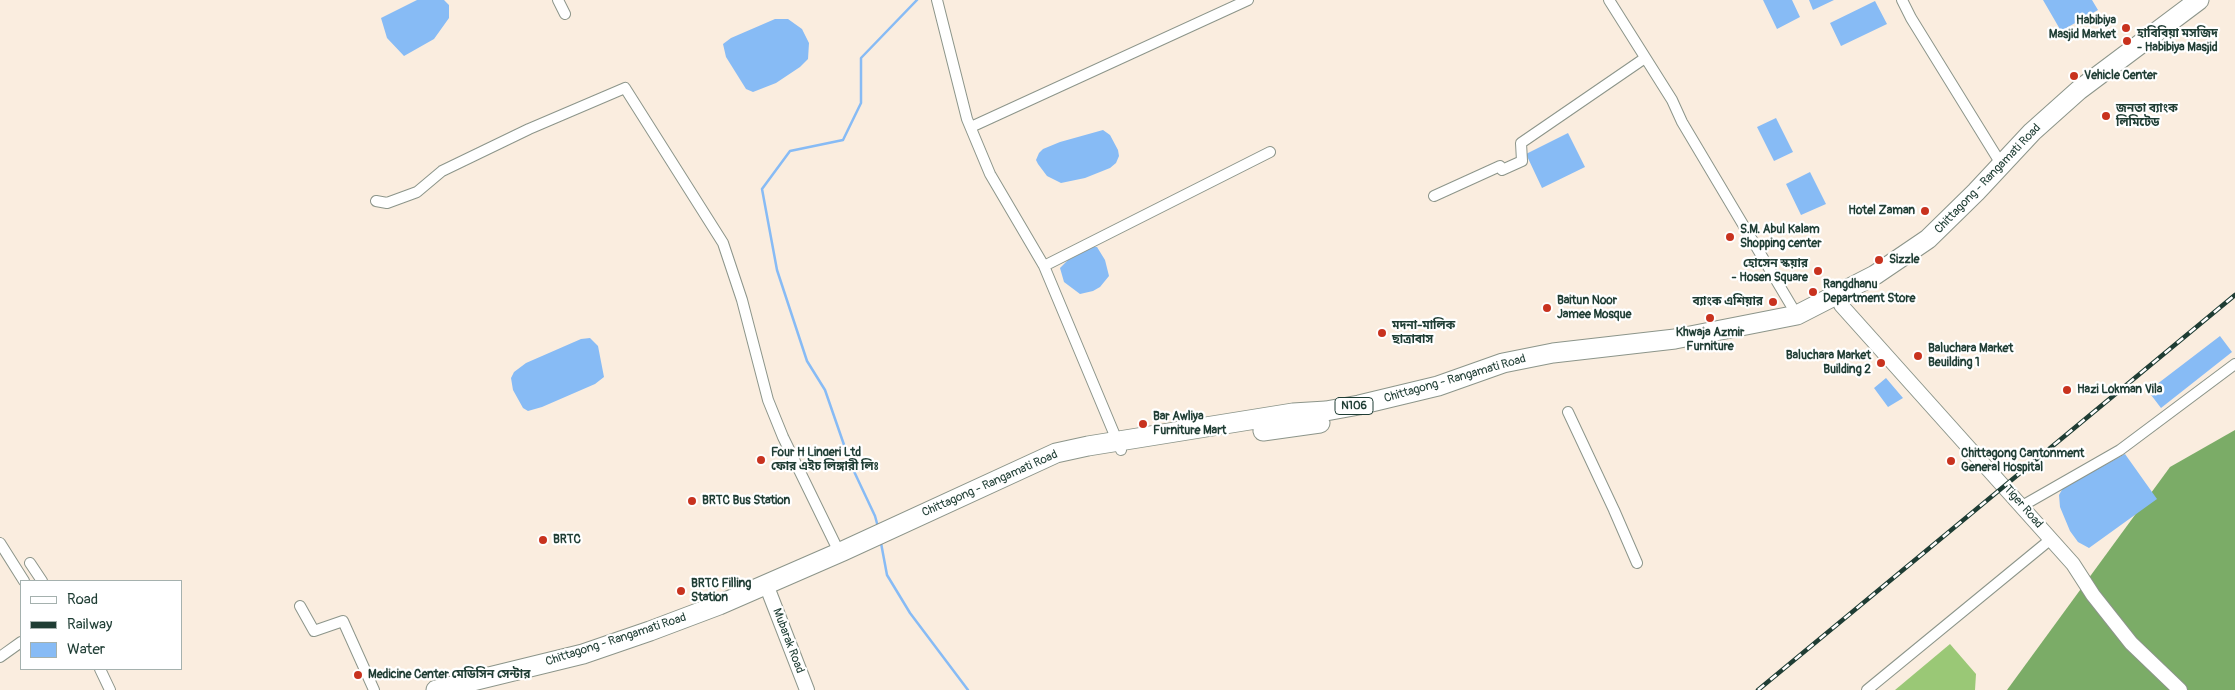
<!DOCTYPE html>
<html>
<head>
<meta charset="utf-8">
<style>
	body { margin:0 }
	#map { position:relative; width:2235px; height:690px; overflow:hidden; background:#faeddf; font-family:Pangolin,sans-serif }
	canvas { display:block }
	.legend { position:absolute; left:20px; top:580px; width:162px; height:90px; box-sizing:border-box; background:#fff; border:1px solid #a5b1ae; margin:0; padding:6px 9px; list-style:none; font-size:15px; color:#1f3d34 }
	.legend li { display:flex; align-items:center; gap:10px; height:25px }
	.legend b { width:25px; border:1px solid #a5b1ae }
</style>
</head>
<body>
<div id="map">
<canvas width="2235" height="690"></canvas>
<ul class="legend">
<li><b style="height:6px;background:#fff"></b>Road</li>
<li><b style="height:6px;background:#1f3d34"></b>Railway</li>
<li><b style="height:14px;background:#87bbf5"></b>Water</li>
</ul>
</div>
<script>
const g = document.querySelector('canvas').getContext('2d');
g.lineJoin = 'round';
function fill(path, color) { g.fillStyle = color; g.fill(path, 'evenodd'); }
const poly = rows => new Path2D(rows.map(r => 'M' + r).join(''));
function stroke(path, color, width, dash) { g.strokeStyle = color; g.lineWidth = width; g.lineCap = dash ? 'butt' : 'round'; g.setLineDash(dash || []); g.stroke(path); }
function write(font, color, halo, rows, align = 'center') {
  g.font = font + ' Pangolin,"Noto Sans Bengali",sans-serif'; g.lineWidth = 4.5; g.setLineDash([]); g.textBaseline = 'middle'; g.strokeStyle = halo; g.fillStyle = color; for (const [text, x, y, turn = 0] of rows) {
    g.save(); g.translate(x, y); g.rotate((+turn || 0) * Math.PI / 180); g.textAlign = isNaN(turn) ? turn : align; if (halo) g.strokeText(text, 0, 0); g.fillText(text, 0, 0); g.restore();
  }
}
const green = poly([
	[1950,644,1976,674,1975,690,1895,690]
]);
const forest = poly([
	[2235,430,2235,690,2007,690,2170,467]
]);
const water = poly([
	[417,0,444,0,449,5,449,18,434,39,404,56,387,38,381,18],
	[1763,0,1792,0,1800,17,1777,29],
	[1809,0,1834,0,1813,10],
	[2043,0,2092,0,2098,10,2061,31],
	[1875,1,1887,24,1841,46,1830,23],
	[775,19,788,19,802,29,809,43,808,59,800,67,776,83,753,92,746,89,726,57,723,44,731,38],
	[1776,118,1793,152,1774,161,1757,127],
	[1103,130,1110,135,1118,150,1119,156,1116,163,1110,168,1085,178,1061,183,1047,176,1038,164,1036,160,1039,153,1043,149,1060,142],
	[1568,133,1585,167,1542,188,1526,154],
	[1810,172,1826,204,1801,215,1786,184],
	[1093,247,1097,247,1105,260,1109,276,1100,287,1093,291,1080,294,1064,282,1060,268,1068,260],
	[2220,336,2232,352,2161,408,2148,391],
	[590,338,598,346,604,377,595,384,542,407,528,411,523,408,513,390,511,378,514,372,526,363,581,339],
	[1886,378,1903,398,1888,407,1874,388],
	[2125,454,2157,499,2089,548,2078,542,2070,531,2060,507,2059,495,2063,488]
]);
const stream = poly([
	[878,527,875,516,851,465,825,390,807,361,777,270,762,189,790,151,843,140,861,103,861,58,917,0],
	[881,543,887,575,910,613,968,690]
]);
const street = poly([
	[558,0,565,14],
	[937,0,967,119,990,174,1044,266,1121,450],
	[1609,0,1672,100,1682,122,1798,317],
	[1902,0,1911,18,2003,167],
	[971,127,1248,0],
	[1434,196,1500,166,1502,170,1522,161,1521,143,1645,58],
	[376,201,387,203,417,192,442,171,529,129,625,88,723,243,742,300,768,400,783,437,841,556],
	[1044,266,1270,152],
	[1568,412,1614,510,1637,563],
	[2022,506,2120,450,2235,364],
	[0,543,24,581],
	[30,563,42,581],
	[300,606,314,631,343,621,374,690],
	[0,657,21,642],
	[100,669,110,690],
	[1867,690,2051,539]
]);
const secondary = poly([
	[1841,305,2073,564,2093,595,2131,643,2180,690],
	[769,592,807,690]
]);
const highway = poly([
	[1263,431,1320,423],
	[436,690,583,654,650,631,719,605,843,551,1056,453,1088,446,1293,413,1326,411,1359,405,1438,386,1503,363,1553,353,1675,339,1797,315,1875,275,1928,239,1976,192,2032,132,2079,90,2199,0]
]);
const rail = poly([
	[1758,690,2235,295]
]);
const markers = [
	[2126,28,5,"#c8321e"],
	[2127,41,5,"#c8321e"],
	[2074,76,5,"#c8321e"],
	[2106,116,5,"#c8321e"],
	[1925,211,5,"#c8321e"],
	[1730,237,5,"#c8321e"],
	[1879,260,5,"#c8321e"],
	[1818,271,5,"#c8321e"],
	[1813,292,5,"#c8321e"],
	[1773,302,5,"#c8321e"],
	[1547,308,5,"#c8321e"],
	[1710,318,5,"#c8321e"],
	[1382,333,5,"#c8321e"],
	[1918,356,5,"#c8321e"],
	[1881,363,5,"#c8321e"],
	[2067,390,5,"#c8321e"],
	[1143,424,5,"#c8321e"],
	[761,460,5,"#c8321e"],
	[1951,461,5,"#c8321e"],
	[692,501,5,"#c8321e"],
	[543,540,5,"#c8321e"],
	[681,591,5,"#c8321e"],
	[358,675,5,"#c8321e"]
];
const shields = [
	[1354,406,38]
];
const shieldNames = [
	["N106",1354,406]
];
const poiNames = [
	["Habibiya",2116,21,"right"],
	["Masjid Market",2116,35,"right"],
	["হাবিবিয়া মসজিদ",2137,34],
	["- Habibiya Masjid",2137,48],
	["Vehicle Center",2084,76],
	["জনতা ব্যাংক",2116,109],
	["লিমিটেড",2116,123],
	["Hotel Zaman",1915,211,"right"],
	["S.M. Abul Kalam",1740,230],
	["Shopping center",1740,244],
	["Sizzle",1889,260],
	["হোসেন স্কয়ার",1808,264,"right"],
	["- Hosen Square",1808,278,"right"],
	["Rangdhanu",1823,285],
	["Department Store",1823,299],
	["Baitun Noor",1557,301],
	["Jamee Mosque",1557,315],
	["ব্যাংক এশিয়ার",1763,302,"right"],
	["মদনা-মালিক",1392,326],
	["ছাত্রাবাস",1392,340],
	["Khwaja Azmir",1710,333,"center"],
	["Furniture",1710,347,"center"],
	["Baluchara Market",1928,349],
	["Beuilding 1",1928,363],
	["Baluchara Market",1871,356,"right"],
	["Building 2",1871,370,"right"],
	["Hazi Lokman Vila",2077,390],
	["Bar Awliya",1153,417],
	["Furniture Mart",1153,431],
	["Four H Lingeri Ltd",771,453],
	["ফোর এইচ লিঙ্গারী লিঃ",771,467],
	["Chittagong Cantonment",1961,454],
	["General Hospital",1961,468],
	["BRTC Bus Station",702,501],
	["BRTC",553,540],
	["BRTC Filling",691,584],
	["Station",691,598],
	["Medicine Center মেডিসিন সেন্টার",368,675]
];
const streetNames = [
	["Chittagong - Rangamati Road",1988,179,-46],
	["Chittagong - Rangamati Road",1455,379,-16],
	["Chittagong - Rangamati Road",990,484,-24],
	["Tiger Road",2023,507,49],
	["Chittagong - Rangamati Road",616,640,-18],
	["Mubarak Road",788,641,69]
];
fill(green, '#9ac876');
fill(forest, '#7bac67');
fill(water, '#87bbf5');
stroke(stream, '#87bbf5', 2.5);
stroke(street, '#8c958a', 12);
stroke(secondary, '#8c958a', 16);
stroke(highway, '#8c958a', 21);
stroke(street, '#fff', 10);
stroke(secondary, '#fff', 14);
stroke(highway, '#fff', 19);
stroke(rail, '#1f3d34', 4.5);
stroke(rail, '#fff', 2.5, [8]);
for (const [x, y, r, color] of markers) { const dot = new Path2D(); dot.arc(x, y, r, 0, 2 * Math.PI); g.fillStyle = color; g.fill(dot); stroke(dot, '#fff', 2); }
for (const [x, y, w] of shields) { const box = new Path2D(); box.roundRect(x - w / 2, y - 8.5, w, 17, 4); g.fillStyle = '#fff'; g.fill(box); stroke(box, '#1f3d34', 1); }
write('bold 11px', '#1f3d34', null, shieldNames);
write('bold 12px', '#1f3d34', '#fff', poiNames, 'left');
write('12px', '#1f3d34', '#fff', streetNames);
</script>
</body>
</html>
